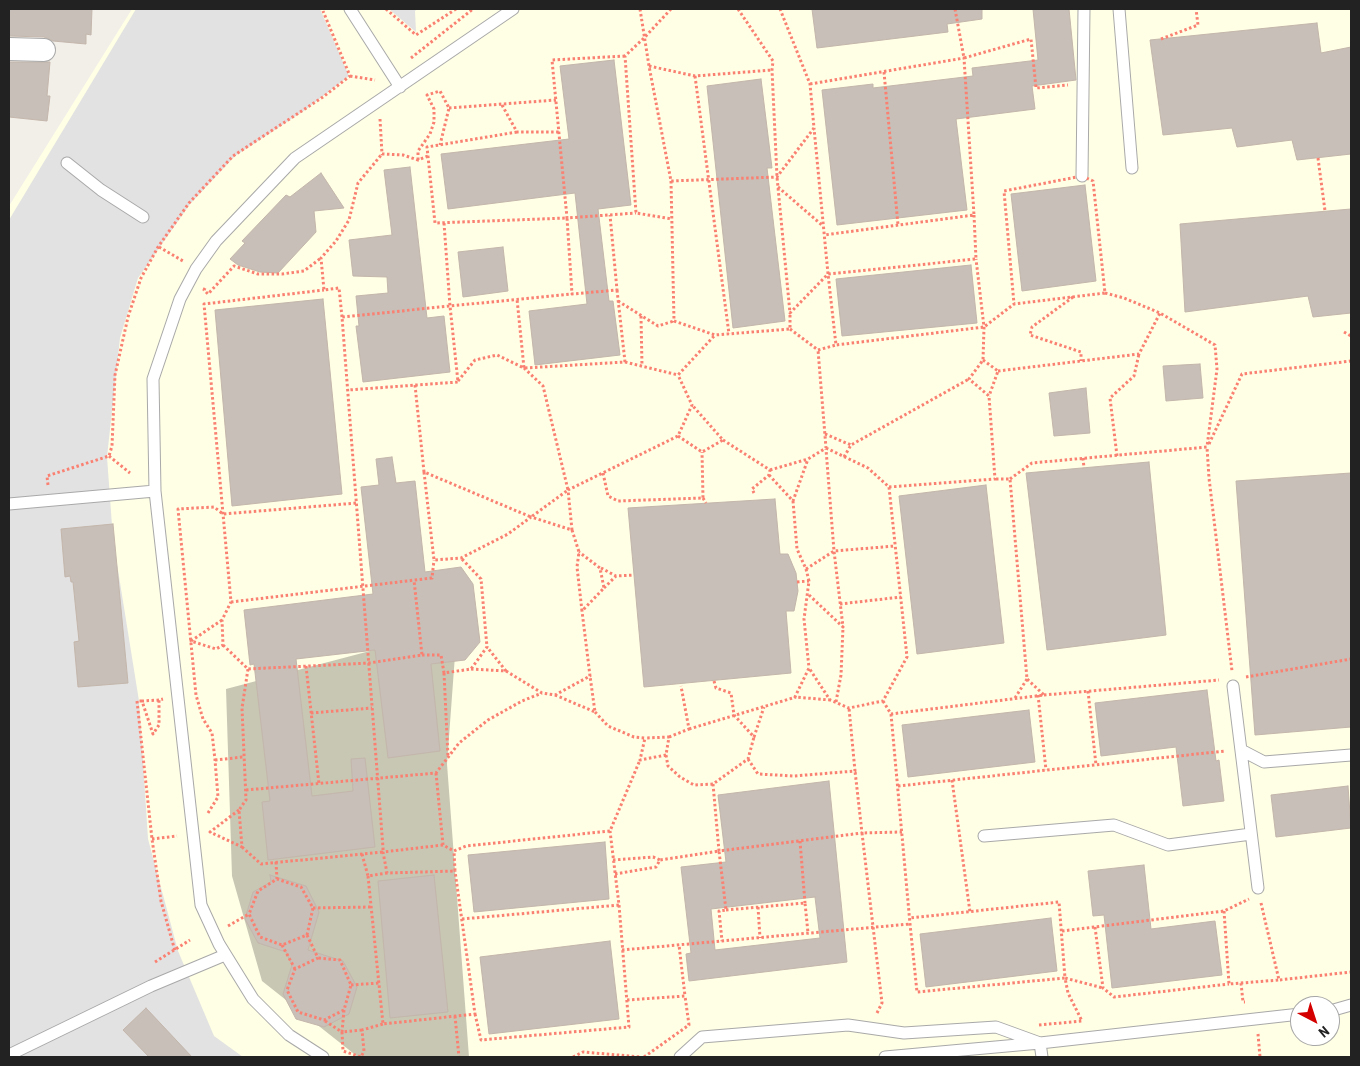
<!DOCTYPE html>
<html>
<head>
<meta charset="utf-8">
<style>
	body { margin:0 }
	#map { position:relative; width:1360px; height:1066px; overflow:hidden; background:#f2efe9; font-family:"Roboto Condensed",sans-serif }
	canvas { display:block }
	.frame { position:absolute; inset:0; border:10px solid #222; pointer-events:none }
	.north { position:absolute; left:1290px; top:996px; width:50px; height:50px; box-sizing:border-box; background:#fff; border:1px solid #a7a7a7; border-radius:50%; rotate:140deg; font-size:14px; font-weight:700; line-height:20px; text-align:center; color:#222 }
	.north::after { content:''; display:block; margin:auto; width:18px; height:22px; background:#d40000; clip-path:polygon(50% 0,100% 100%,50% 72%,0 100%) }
</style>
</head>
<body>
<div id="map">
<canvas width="1360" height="1066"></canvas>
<div class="frame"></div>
<div class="north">N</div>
</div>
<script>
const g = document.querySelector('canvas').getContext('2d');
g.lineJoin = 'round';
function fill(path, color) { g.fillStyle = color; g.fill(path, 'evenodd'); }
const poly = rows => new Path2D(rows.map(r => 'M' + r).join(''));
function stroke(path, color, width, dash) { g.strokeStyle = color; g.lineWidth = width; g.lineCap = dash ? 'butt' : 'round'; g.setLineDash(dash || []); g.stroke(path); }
const education = poly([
	[132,9,1351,9,1351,1057,9,1057,9,206],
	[1300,1006,1330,1006,1330,1036,1300,1036]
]);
const construction = poly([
	[457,628,447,764,469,1057,358,1057,262,981,232,876,226,689]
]);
const parking = poly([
	[136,9,320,9,349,76,305,110,235,156,190,204,138,278,120,338,107,457,113,539,139,701,148,839,178,951,214,1036,243,1057,9,1057,9,220],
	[389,9,417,9,415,11,416,32]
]);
const building = poly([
	[9,9,92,9,91,35,86,34,86,44,53,41,44,37,9,36,9,9],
	[812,9,982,9,982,19,947,24,948,32,817,48,812,9],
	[1033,9,1069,9,1076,80,1032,86,1035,109,956,119,967,210,837,225,822,90,873,84,873,88,973,76,972,68,1038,60,1033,9],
	[1317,23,1321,53,1351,47,1351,154,1297,160,1292,140,1237,147,1232,128,1163,135,1150,40,1317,23],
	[614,60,631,205,598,209,609,301,613,301,620,355,535,365,529,311,587,304,575,193,448,209,441,154,569,139,560,66,614,60],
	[9,62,50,62,47,96,50,96,47,121,9,117,9,62],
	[761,79,772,168,767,168,785,321,733,328,707,86,761,79],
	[410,167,427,318,444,316,450,372,363,382,356,326,359,326,356,296,388,293,387,277,353,276,349,240,392,235,384,170,410,167],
	[321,173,344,208,314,211,316,232,278,273,260,272,238,265,230,259,245,243,242,241,286,195,290,197,321,173],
	[1085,185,1096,281,1022,291,1011,194,1085,185],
	[1351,209,1351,313,1313,317,1308,296,1185,312,1180,224,1351,209],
	[503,247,508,291,463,297,458,252,503,247],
	[971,265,977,323,842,336,836,279,971,265],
	[323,299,342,494,232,506,215,310,323,299],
	[1200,364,1203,398,1166,401,1163,366,1200,364],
	[1086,388,1090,433,1054,436,1049,393,1086,388],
	[392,457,396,483,415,481,425,572,461,567,473,584,480,642,465,660,431,664,440,751,388,758,375,650,296,659,312,796,353,791,351,759,365,758,375,847,268,860,262,802,270,801,254,664,250,665,244,610,373,594,361,487,379,485,376,459,392,457],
	[1149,462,1166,635,1047,650,1026,473,1149,462],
	[1351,473,1351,727,1255,735,1236,481,1351,473],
	[986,485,1004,643,917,654,899,496,986,485],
	[775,499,780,554,788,554,796,573,798,591,794,611,786,611,791,673,644,687,628,508,775,499],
	[113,524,128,683,78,687,74,642,79,641,73,582,71,582,70,576,65,577,61,529,113,524],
	[1207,690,1216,761,1219,760,1224,801,1183,806,1176,747,1101,756,1095,703,1207,690],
	[1029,710,1035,762,908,777,902,725,1029,710],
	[829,781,847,962,689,981,686,954,691,953,681,867,726,862,718,795,829,781],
	[815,897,820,938,715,950,711,909,815,897],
	[1348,786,1351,828,1276,837,1271,795,1348,786],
	[605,842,609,899,474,912,468,855,605,842],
	[1144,865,1151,929,1215,921,1222,975,1112,988,1104,915,1093,916,1088,871,1144,865],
	[270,875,306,886,319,912,308,950,343,961,357,987,349,1014,324,1027,296,1019,283,994,292,965,286,952,258,943,245,919,253,892,271,882,270,875],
	[434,875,448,1012,390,1018,378,881,434,875],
	[1051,918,1057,971,926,987,920,934,1051,918],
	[610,941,619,1019,489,1034,480,957,610,941],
	[146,1008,192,1057,149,1057,123,1030,146,1008]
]);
const path = poly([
	[386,9,416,35,456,9],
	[640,9,649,66,671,181,777,177,814,128,810,84,780,9],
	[671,9,644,38,625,56,636,213,672,219],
	[738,9,773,61,772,70,777,177,790,313,828,274,814,128],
	[955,9,964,58,1031,39,1036,88,1068,85],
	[1161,39,1198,25,1196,9],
	[625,56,552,60,567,218,636,213],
	[411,58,473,9],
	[649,66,695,76,772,70],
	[884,72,898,225],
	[350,76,375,80],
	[695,76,729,334],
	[810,84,964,58,974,215,824,235],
	[502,105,517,132,559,132],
	[449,108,556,100],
	[380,119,382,154,403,155,418,160,428,156],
	[517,132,427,147,435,223,567,218,572,294,617,290,610,215],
	[1318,158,1325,211],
	[418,160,418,151,430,134,434,122,434,109,427,95,440,91,449,108,440,145],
	[1082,176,1093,181,1105,293,1014,304,1004,191,1082,176],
	[671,181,674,321,715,335,790,329,790,313],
	[778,187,823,226],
	[974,215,976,259,828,274,836,345,984,327,1014,304],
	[444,223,450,306,572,294],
	[159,247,183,261],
	[205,288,204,290,208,294,234,266,258,274,282,274,304,271,321,258],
	[1105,293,1124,298,1160,313,1215,345,1217,369,1207,447],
	[1073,297,1032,327,1030,335,1081,352,1081,361],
	[618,301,658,326,674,321],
	[641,316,642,366],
	[342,317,339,288,324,290,321,258,336,241,349,220,358,183,382,154],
	[790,329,818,350,836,345],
	[1344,332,1351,336],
	[983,360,998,371,989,396],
	[625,362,678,375,715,335],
	[525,368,625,362,617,290],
	[998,371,1139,354,1160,313],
	[458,381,475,360,497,355,524,368,517,299],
	[415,385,424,472,531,517,568,490,543,386,524,368],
	[825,434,851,445],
	[678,436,702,452,723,440,692,405],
	[723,440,770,470,769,475,752,489,754,493],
	[1209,444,1242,374,1351,361],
	[826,448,868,468,889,487,907,657,883,701,849,708,830,700,809,668,795,697,830,700],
	[109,456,130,473],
	[1117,456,1110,398,1134,376,1139,354],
	[844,457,851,445,969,379],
	[1083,458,1084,468],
	[770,470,808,459,826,448,818,350],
	[424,472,434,560,461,558,508,534,531,517,572,530,568,490,678,436,692,405,678,375],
	[603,473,608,496,618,501,703,498,702,452],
	[769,475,793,501,808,459],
	[1010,479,1032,463,1207,447,1209,478,1232,671],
	[48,485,47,476,109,456,112,446,115,375,128,317,141,278,158,247,189,203,233,156,323,97,350,76,323,11],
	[889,487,995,479,989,396,969,379,983,360,984,327,976,259],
	[703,498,706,503],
	[793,501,797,549,806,569,809,581,804,619,809,668],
	[572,530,579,552,577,567,582,611,604,588,600,568,579,552],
	[601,568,616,576],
	[806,569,834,551,826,449],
	[797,582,809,581],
	[604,588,616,576,634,575],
	[809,595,843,627,834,551,895,546],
	[231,602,432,578,434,560],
	[840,604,901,597],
	[222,620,191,641,216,649,223,645,222,620,231,602,204,304,324,290],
	[223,645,248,669,369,663,422,655,414,580],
	[422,655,441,655,444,673,471,669,487,647,481,579,461,558],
	[306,666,319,784],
	[471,669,506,671,487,647],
	[506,671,542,693,555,695,590,676,582,611],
	[444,673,448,757],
	[1246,677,1351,659],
	[714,681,716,688,731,693,734,715,754,737,764,707],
	[1088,691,1096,765],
	[555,695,595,712,590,676],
	[1038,695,1046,770],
	[1044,695,1219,680],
	[1015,698,1027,679],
	[159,700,142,701,153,734,159,725,159,700,163,699],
	[142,701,137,701,152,839,161,901,175,951],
	[883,701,891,714,1044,695,1027,679,1010,479,995,479],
	[836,702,841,675,843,627],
	[595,712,608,726,634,737,645,738,640,760,666,755,669,737,645,738],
	[311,713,372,708],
	[891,714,910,924,917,992,1065,978,1059,902,910,918],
	[689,729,796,697],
	[669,737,689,729,681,686],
	[666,755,668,766,680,777,694,785,713,784,748,759,754,737],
	[748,759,758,774,794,776,855,771,849,708],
	[215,760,243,757],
	[436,773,443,845,454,851,466,846,610,831,640,760],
	[952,780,970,912],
	[713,784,719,851,862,833,855,771],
	[898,786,1225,751],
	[246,790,436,773,459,743,488,720,522,701,542,693],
	[239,810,210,832,242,847,239,810,246,800,242,708,248,669],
	[208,813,218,797,215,760,212,733,203,719,196,695,178,509,214,507,223,514,357,503],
	[152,839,177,836],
	[800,841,805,903],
	[443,845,383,852,387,873,455,871,454,851],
	[242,847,261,864,383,852,383,848,342,317,450,306,458,382,348,390],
	[362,854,368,876,387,873],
	[613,860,653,857,660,860],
	[276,862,277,879,258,891,249,914,260,937,282,945,307,935,313,908,301,887,277,879],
	[615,874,656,867,660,860,719,851,726,910,719,911,722,941],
	[368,876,383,1024,475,1014,455,871],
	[1261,903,1279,980,1351,972],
	[758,907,760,938],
	[313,908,371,907],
	[726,910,805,903,808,933],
	[1224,911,1229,984,1279,980],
	[462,919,619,905,610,831],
	[228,926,249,914],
	[1095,927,1103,988,1114,997,1229,984],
	[1062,931,1224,911,1249,899],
	[307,935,318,958,295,969,287,990,298,1012,324,1020,344,1010,351,985,340,960,318,958],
	[282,945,295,969],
	[622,950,910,924],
	[155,962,190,940],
	[1241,983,1243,1002,1245,1002],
	[351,985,379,983],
	[627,1000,685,996,679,945],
	[877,1013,882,1003,862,833,902,832],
	[475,1014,481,1040,629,1027,619,905],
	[455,1016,459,1057],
	[325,1021,342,1032,344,1010],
	[1039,1025,1082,1021,1068,993,1065,978,1103,988],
	[362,1030,342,1032,343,1051,361,1057,364,1051,362,1030,383,1024],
	[1258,1034,1260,1057],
	[573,1057,583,1052,641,1057],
	[644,1057,689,1025,685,996]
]);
const service = poly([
	[350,9,400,87],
	[1119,9,1132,168],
	[67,163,101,190,143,217],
	[1082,176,1084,9],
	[9,504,155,491],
	[1233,686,1258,888],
	[1241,750,1264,762,1351,755],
	[984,836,1114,825,1168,845,1251,834],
	[1330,1011,1351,1005],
	[9,1055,151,986,225,955],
	[323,1057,289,1035,253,999,219,944,201,905,155,491,153,379,180,299,196,269,216,241,295,158,513,9],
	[680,1057,702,1037,848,1025,904,1033,996,1027,1040,1043,1042,1057],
	[885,1057,1040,1043,1300,1014]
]);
const minor = poly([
	[9,49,44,50]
]);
fill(education, '#ffffe5');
fill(construction, '#c7c7b4');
fill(parking, '#e2e2e2');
fill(building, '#c7bfb8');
stroke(building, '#c4b6ab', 1);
stroke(service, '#a9a9a9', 13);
stroke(minor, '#a9a9a9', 24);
stroke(path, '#fa8072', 3, [2.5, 2.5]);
stroke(service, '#fff', 11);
stroke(minor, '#fff', 22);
</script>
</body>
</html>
